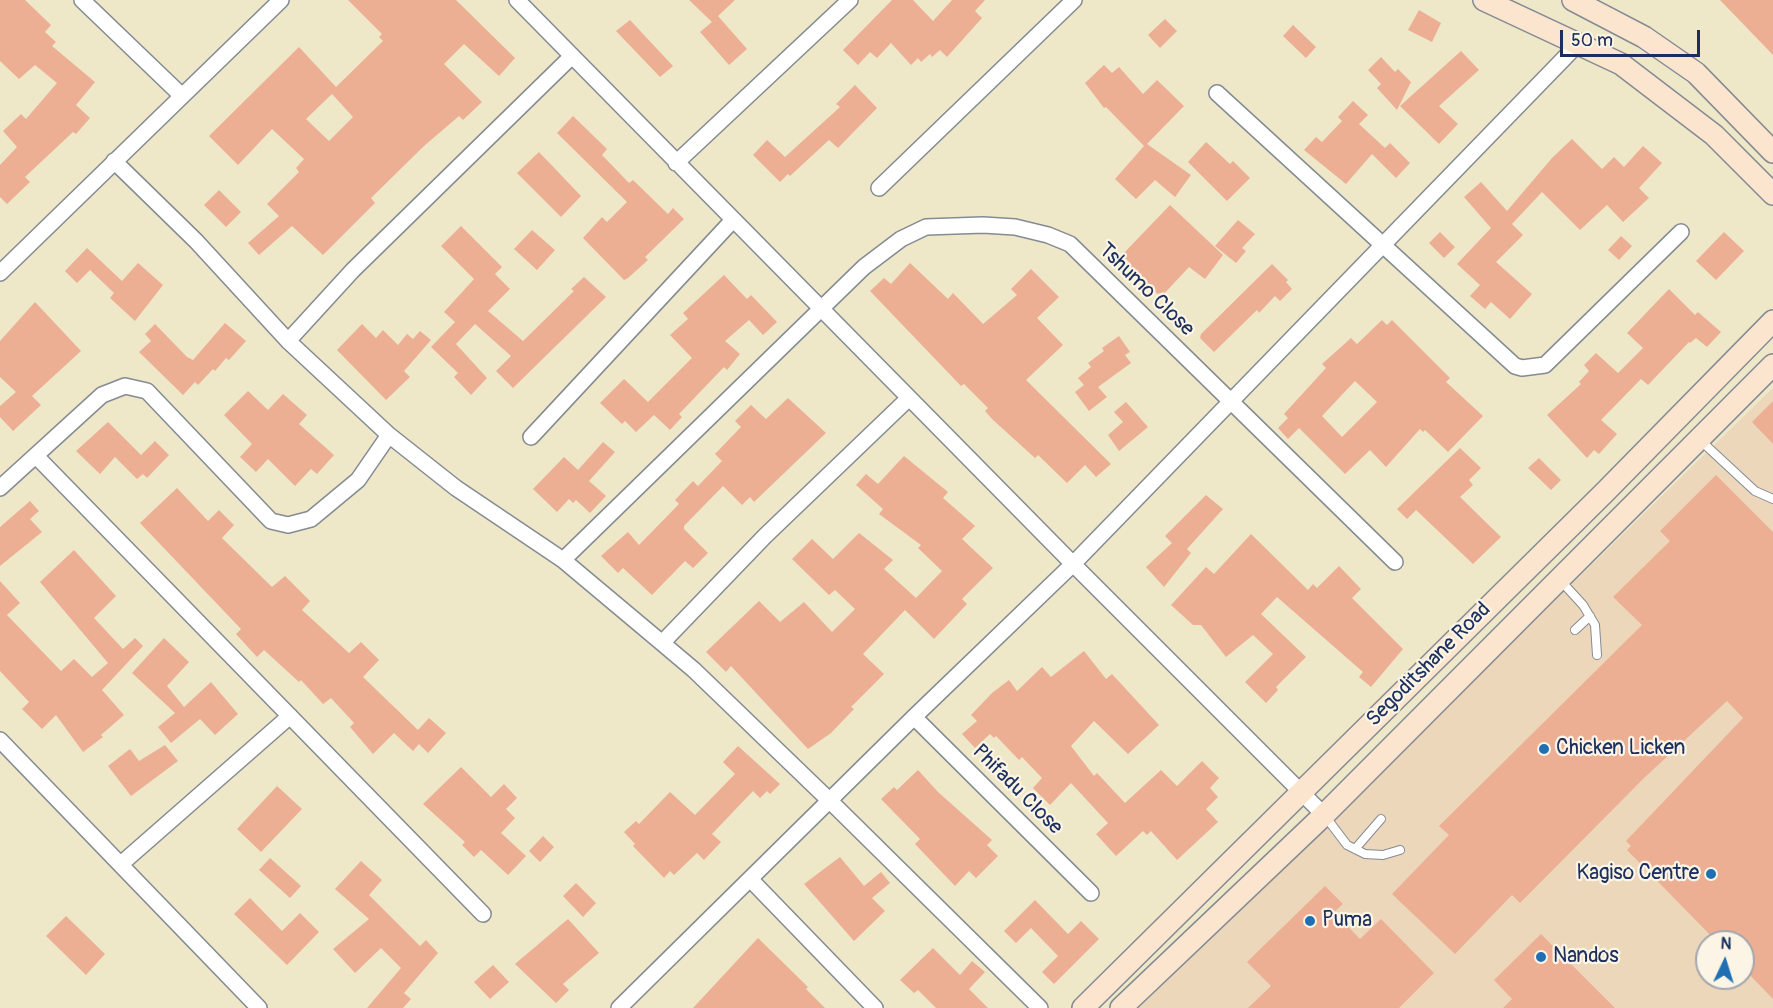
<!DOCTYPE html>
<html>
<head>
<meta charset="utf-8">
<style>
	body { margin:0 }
	#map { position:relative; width:1773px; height:1008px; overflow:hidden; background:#eee7c8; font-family:Pangolin,sans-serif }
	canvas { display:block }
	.north { position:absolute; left:1695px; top:930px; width:60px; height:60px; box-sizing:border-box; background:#fcf5e5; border:2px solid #a2a6af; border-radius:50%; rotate:4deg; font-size:16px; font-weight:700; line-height:24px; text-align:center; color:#1b2f5e }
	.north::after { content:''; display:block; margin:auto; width:21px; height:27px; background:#1f6fb2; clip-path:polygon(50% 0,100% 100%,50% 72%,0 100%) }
	.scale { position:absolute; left:1560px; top:30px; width:140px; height:27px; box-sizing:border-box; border:3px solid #1b2f5e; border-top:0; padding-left:8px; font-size:18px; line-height:21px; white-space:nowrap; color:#1b2f5e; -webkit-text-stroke:4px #fcf5e5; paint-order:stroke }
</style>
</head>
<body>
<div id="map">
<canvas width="1773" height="1008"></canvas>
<div class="north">N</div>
<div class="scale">50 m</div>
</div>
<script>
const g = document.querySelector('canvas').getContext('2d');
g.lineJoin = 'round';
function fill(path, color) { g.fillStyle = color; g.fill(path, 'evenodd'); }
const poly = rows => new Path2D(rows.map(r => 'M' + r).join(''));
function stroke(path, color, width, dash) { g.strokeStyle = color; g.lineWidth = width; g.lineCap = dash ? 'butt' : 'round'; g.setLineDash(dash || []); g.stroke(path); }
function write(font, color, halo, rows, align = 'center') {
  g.font = font + ' Pangolin,sans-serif'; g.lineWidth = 4.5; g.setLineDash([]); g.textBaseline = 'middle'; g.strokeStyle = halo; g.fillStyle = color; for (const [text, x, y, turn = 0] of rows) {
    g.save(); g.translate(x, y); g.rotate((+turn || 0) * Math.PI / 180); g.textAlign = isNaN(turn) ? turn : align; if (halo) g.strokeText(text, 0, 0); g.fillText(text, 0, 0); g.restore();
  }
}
const built = poly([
	[1773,388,1773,1008,1139,1008,1710,449],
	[1707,942,1743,942,1743,978,1707,978]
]);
const building = poly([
	[0,0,25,0,51,25,45,32,56,42,52,46,95,82,76,105,90,118,76,134,73,132,25,177,30,182,7,204,0,197,0,165,17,147,3,131,21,114,26,119,57,83,35,65,19,79,0,61],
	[348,0,456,0,515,58,499,76,464,44,444,64,482,102,463,120,459,116,424,146,371,198,375,203,323,255,292,226,259,255,248,243,279,216,267,204,299,172,296,168,304,159,272,129,238,165,209,136,299,47,336,87,383,41,379,37,382,34],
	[332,94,353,117,329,141,306,119],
	[689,0,735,0,718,16,747,49,729,65,700,32,712,22],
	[892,0,913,0,933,21,952,0,985,0,975,11,982,18,947,57,940,50,932,57,930,54,921,62,918,58,911,65,891,43,877,58,870,52,858,65,843,50],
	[1720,0,1773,0,1773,55],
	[1419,10,1441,23,1432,42,1408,30],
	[1165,19,1177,31,1160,48,1148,35],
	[630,20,673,66,660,77,616,31],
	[1293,25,1316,47,1306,58,1283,36],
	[1461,51,1479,70,1439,106,1458,124,1439,144,1400,106],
	[1381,57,1395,72,1398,69,1411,82,1397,110,1377,88,1381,84,1368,70],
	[1104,65,1112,73,1119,67,1143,94,1157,80,1184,106,1147,144,1191,175,1175,197,1155,180,1136,199,1115,179,1144,146,1106,107,1104,108,1085,83],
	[855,85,877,108,838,148,829,140,790,176,788,174,780,182,753,155,767,140,785,157,840,107,836,104],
	[1353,101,1368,115,1359,124,1385,148,1390,143,1410,163,1396,178,1372,154,1346,184,1304,150,1316,137,1322,142,1342,121,1338,117],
	[573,116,607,149,602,155,629,183,633,180,668,214,673,208,684,219,645,257,648,260,628,278,624,280,583,238,602,217,607,222,627,202,557,133],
	[1572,139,1602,169,1614,157,1624,167,1643,146,1662,163,1639,188,1649,198,1623,222,1607,205,1580,230,1542,192,1512,224,1523,235,1496,262,1532,294,1510,319,1491,302,1485,309,1470,296,1480,285,1457,264,1491,228,1464,197,1481,182,1507,211,1552,158],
	[1206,142,1230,164,1233,161,1250,178,1227,201,1188,162],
	[539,152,581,196,561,217,517,173],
	[219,190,241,212,226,227,204,205],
	[1170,205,1223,255,1205,279,1189,267,1161,297,1126,266,1130,263,1122,255],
	[1238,220,1255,234,1242,248,1246,251,1236,263,1215,246],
	[461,226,502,267,495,274,510,289,488,311,523,341,574,291,571,289,584,277,606,297,513,388,496,371,511,356,475,324,456,344,487,378,471,395,454,377,458,373,431,347,455,322,444,312,474,279,441,246],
	[532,230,555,250,537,270,514,249],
	[1440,232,1455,247,1444,258,1429,243],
	[1724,232,1744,251,1716,280,1696,261],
	[1621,236,1632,246,1619,260,1608,250],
	[87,248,122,281,138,263,163,285,135,321,110,298,114,293,90,270,77,283,65,271],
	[910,263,948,299,953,293,983,324,1017,295,1011,289,1031,269,1059,297,1037,318,1063,345,1026,380,1111,464,1096,477,1085,465,1067,483,1038,455,1035,458,992,419,985,411,988,408,964,384,961,386,870,291,884,278,891,284],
	[1272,264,1288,280,1286,282,1292,289,1280,301,1275,296,1259,313,1257,310,1214,352,1200,338,1201,334],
	[724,275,747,299,751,295,777,322,763,335,749,320,725,341,740,354,727,370,724,367,679,414,682,417,670,430,654,415,636,432,625,421,622,424,600,403,624,379,648,402,692,358,670,335,688,319,683,313],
	[1669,289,1695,315,1698,312,1721,332,1707,347,1696,338,1690,343,1689,342,1648,385,1641,379,1601,420,1617,434,1599,454,1594,450,1587,458,1547,415,1581,384,1579,382,1589,371,1584,365,1596,353,1618,373,1643,348,1627,333],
	[35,302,81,351,32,396,41,405,13,431,0,417,0,406,16,392,0,377,0,341],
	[1382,320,1387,325,1392,320,1450,378,1446,382,1483,416,1448,452,1425,430,1423,432,1420,429,1386,467,1370,450,1345,474,1299,428,1288,439,1278,428,1288,418,1284,414,1326,368,1322,364,1351,338,1357,344],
	[1355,381,1377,402,1342,437,1322,416],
	[225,323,246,341,229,360,226,358,215,371,213,369,198,385,195,382,183,395,139,352,151,341,145,334,155,324,187,357,193,360],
	[362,324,376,338,383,330,398,345,407,334,413,339,420,331,431,340,404,371,410,377,386,400,337,350],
	[1119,336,1130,352,1125,355,1131,363,1098,387,1107,397,1089,411,1075,392,1084,385,1078,378,1091,367,1088,363,1104,351,1102,348],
	[248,391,268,410,283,394,307,415,299,424,334,455,317,474,311,469,295,486,268,459,256,472,240,457,252,444,224,415],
	[788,398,826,433,754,502,750,497,742,505,723,486,684,526,684,529,708,553,693,568,685,561,652,595,623,568,618,573,601,556,628,532,639,545,679,504,675,500,693,481,698,486,722,461,715,454,741,427,735,421,751,405,766,419],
	[1773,401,1773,444,1752,422],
	[1126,402,1148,427,1119,451,1108,435,1123,422,1114,412],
	[108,422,141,455,155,441,169,455,147,478,143,474,137,479,115,457,100,474,76,451],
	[603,442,615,452,589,481,606,496,590,513,576,500,573,503,569,499,557,512,533,489,564,457,578,470],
	[1460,448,1481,468,1469,480,1473,485,1460,497,1501,537,1473,564,1416,510,1407,519,1397,509],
	[904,456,948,492,943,498,975,526,962,539,993,568,962,599,967,604,934,639,905,610,863,654,884,674,851,707,854,709,831,733,808,749,731,666,726,672,706,652,759,601,780,622,804,602,832,632,855,609,835,590,829,595,792,559,812,539,833,559,859,533,893,560,884,569,916,598,942,571,918,548,921,545,879,514,883,509,856,485,866,474,878,484],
	[1539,458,1561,480,1551,490,1528,468],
	[1716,475,1773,532,1773,999,1743,968,1743,942,1717,942,1627,850,1631,846,1626,841,1743,718,1727,701,1643,779,1520,903,1512,895,1455,954,1392,894,1449,835,1439,826,1642,625,1613,597,1670,541,1660,531],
	[177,488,208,521,219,510,234,525,222,538,272,587,285,576,310,601,302,610,349,653,361,642,379,660,363,677,418,730,429,718,446,733,428,753,419,744,413,751,394,733,373,754,350,727,354,723,331,698,323,704,301,680,299,682,264,650,257,657,236,634,241,629,140,523],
	[1206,495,1223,509,1187,549,1191,553,1164,587,1146,567,1172,543,1165,536],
	[30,501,39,511,30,519,42,532,0,566,0,527],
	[1251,534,1308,590,1313,584,1317,588,1339,566,1361,589,1352,598,1403,649,1371,687,1359,677,1363,672,1277,597,1261,614,1306,657,1276,687,1278,690,1266,703,1245,682,1273,654,1253,635,1226,657,1201,625,1193,625,1171,605,1206,567,1214,574],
	[74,550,116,596,94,618,123,649,135,638,143,646,102,690,124,715,101,735,103,737,83,752,56,715,42,729,22,709,29,702,0,671,0,581,20,603,7,615,61,671,74,659,92,677,108,663,40,582],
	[164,638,189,662,167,686,184,707,211,682,238,714,215,735,200,719,171,743,158,727,175,713,132,673],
	[1084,651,1106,679,1112,674,1159,725,1128,754,1094,721,1071,746,1094,776,1097,773,1125,803,1161,770,1177,786,1202,761,1219,778,1210,788,1218,797,1206,809,1218,822,1177,860,1151,831,1147,835,1143,831,1116,856,1096,834,1108,823,1071,783,1050,805,1033,788,1042,778,1022,757,1019,760,996,736,994,738,990,734,975,748,962,734,977,721,971,715,992,693,1009,680,1017,691,1042,667,1051,677],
	[165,745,178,761,131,796,108,766,130,749,139,761],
	[738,746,780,784,770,794,767,791,760,798,753,791,712,834,721,842,704,860,697,853,674,875,670,871,664,878,633,846,635,844,624,832,636,821,639,824,670,792,695,815,735,774,723,762],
	[461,767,491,797,504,784,517,798,506,809,515,818,501,833,526,856,508,875,481,850,474,857,462,845,465,842,423,804],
	[918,770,938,792,992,840,987,845,998,856,976,878,969,871,955,886,915,844,920,839,881,799,894,787,897,790],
	[277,786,302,809,261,852,237,829],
	[543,836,554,847,540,862,529,851],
	[840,857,864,886,881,872,890,883,872,898,885,911,854,941,804,884],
	[270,858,301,886,290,898,259,870],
	[361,861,382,880,369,895,420,946,426,940,438,953,404,993,411,999,403,1008,367,1008,401,968,381,948,355,973,333,949,369,919,335,889],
	[576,883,596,903,583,917,563,896],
	[1325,886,1343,904,1334,912,1360,939,1381,919,1434,973,1399,1008,1248,1008,1271,986,1247,962],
	[250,898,282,931,300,913,319,932,287,965,234,914],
	[1035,900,1068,934,1081,921,1099,939,1054,984,1042,972,1058,956,1031,928,1016,943,1004,931],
	[66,916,105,954,86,975,46,936],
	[568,919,599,953,563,984,569,990,556,1003,515,964],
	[1541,934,1615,1008,1503,1008,1512,999,1494,980],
	[758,938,808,987,806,989,825,1008,693,1008],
	[933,948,960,975,972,961,985,972,969,989,988,1008,936,1008,918,990,914,993,900,980],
	[493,965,509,982,490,999,474,982]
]);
const service = poly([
	[1700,440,1755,491,1773,499],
	[1560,580,1583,605,1595,625,1597,655],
	[1575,630,1590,616],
	[1325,816,1347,845,1365,854,1383,855,1400,850],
	[1355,849,1381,819]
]);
const minor = poly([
	[82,0,181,95],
	[517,0,1073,564,1324,815],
	[1217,93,1515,366,1522,368,1545,365,1681,232],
	[114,161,196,241,288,341,353,270,571,57],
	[676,163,850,0],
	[879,188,1074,0],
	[0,273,281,0],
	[909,398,765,536,662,643,694,670,830,801,1040,1008],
	[389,435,456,488,563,560,662,643],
	[531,437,733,220],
	[36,456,483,914],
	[0,488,102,395,125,386,147,391,271,521,288,525,311,519,358,480,389,435,288,341],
	[563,560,864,267,901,239,926,227,983,225,1015,227,1048,235,1070,244,1395,562],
	[914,717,1091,893],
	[0,740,259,1008],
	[121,864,290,716],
	[751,880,875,1008],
	[619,1008,914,717,1073,564,1578,44]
]);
const secondary = poly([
	[1484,0,1621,64,1714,135,1773,194],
	[1573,0,1644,37,1696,73,1773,152],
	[1083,1008,1605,492,1773,321],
	[1121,1008,1324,815,1773,365]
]);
const markers = [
	[1544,749,6,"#1f6fb2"],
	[1711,874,6,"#1f6fb2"],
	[1310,921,6,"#1f6fb2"],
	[1541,957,6,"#1f6fb2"]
];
const streetNames = [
	["Tshumo Close",1146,290,44],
	["Segoditshane Road",1429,665,-45],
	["Phifadu Close",1017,790,45]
];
const poiNames = [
	["Chicken Licken",1556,749],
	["Kagiso Centre",1699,874,"right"],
	["Puma",1322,921],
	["Nandos",1553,957]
];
fill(built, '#ecd7ba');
fill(building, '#edaf94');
stroke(service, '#848b93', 10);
stroke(minor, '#848b93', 18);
stroke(secondary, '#848b93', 24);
stroke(service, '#fff', 8);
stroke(minor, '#fff', 15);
stroke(secondary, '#fce5cf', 21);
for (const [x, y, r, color] of markers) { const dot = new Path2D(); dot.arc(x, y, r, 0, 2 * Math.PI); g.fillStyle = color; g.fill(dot); stroke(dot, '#fcf5e5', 2); }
write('21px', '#1b2f5e', '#fcf5e5', streetNames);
write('21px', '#1b2f5e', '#fcf5e5', poiNames, 'left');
</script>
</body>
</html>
